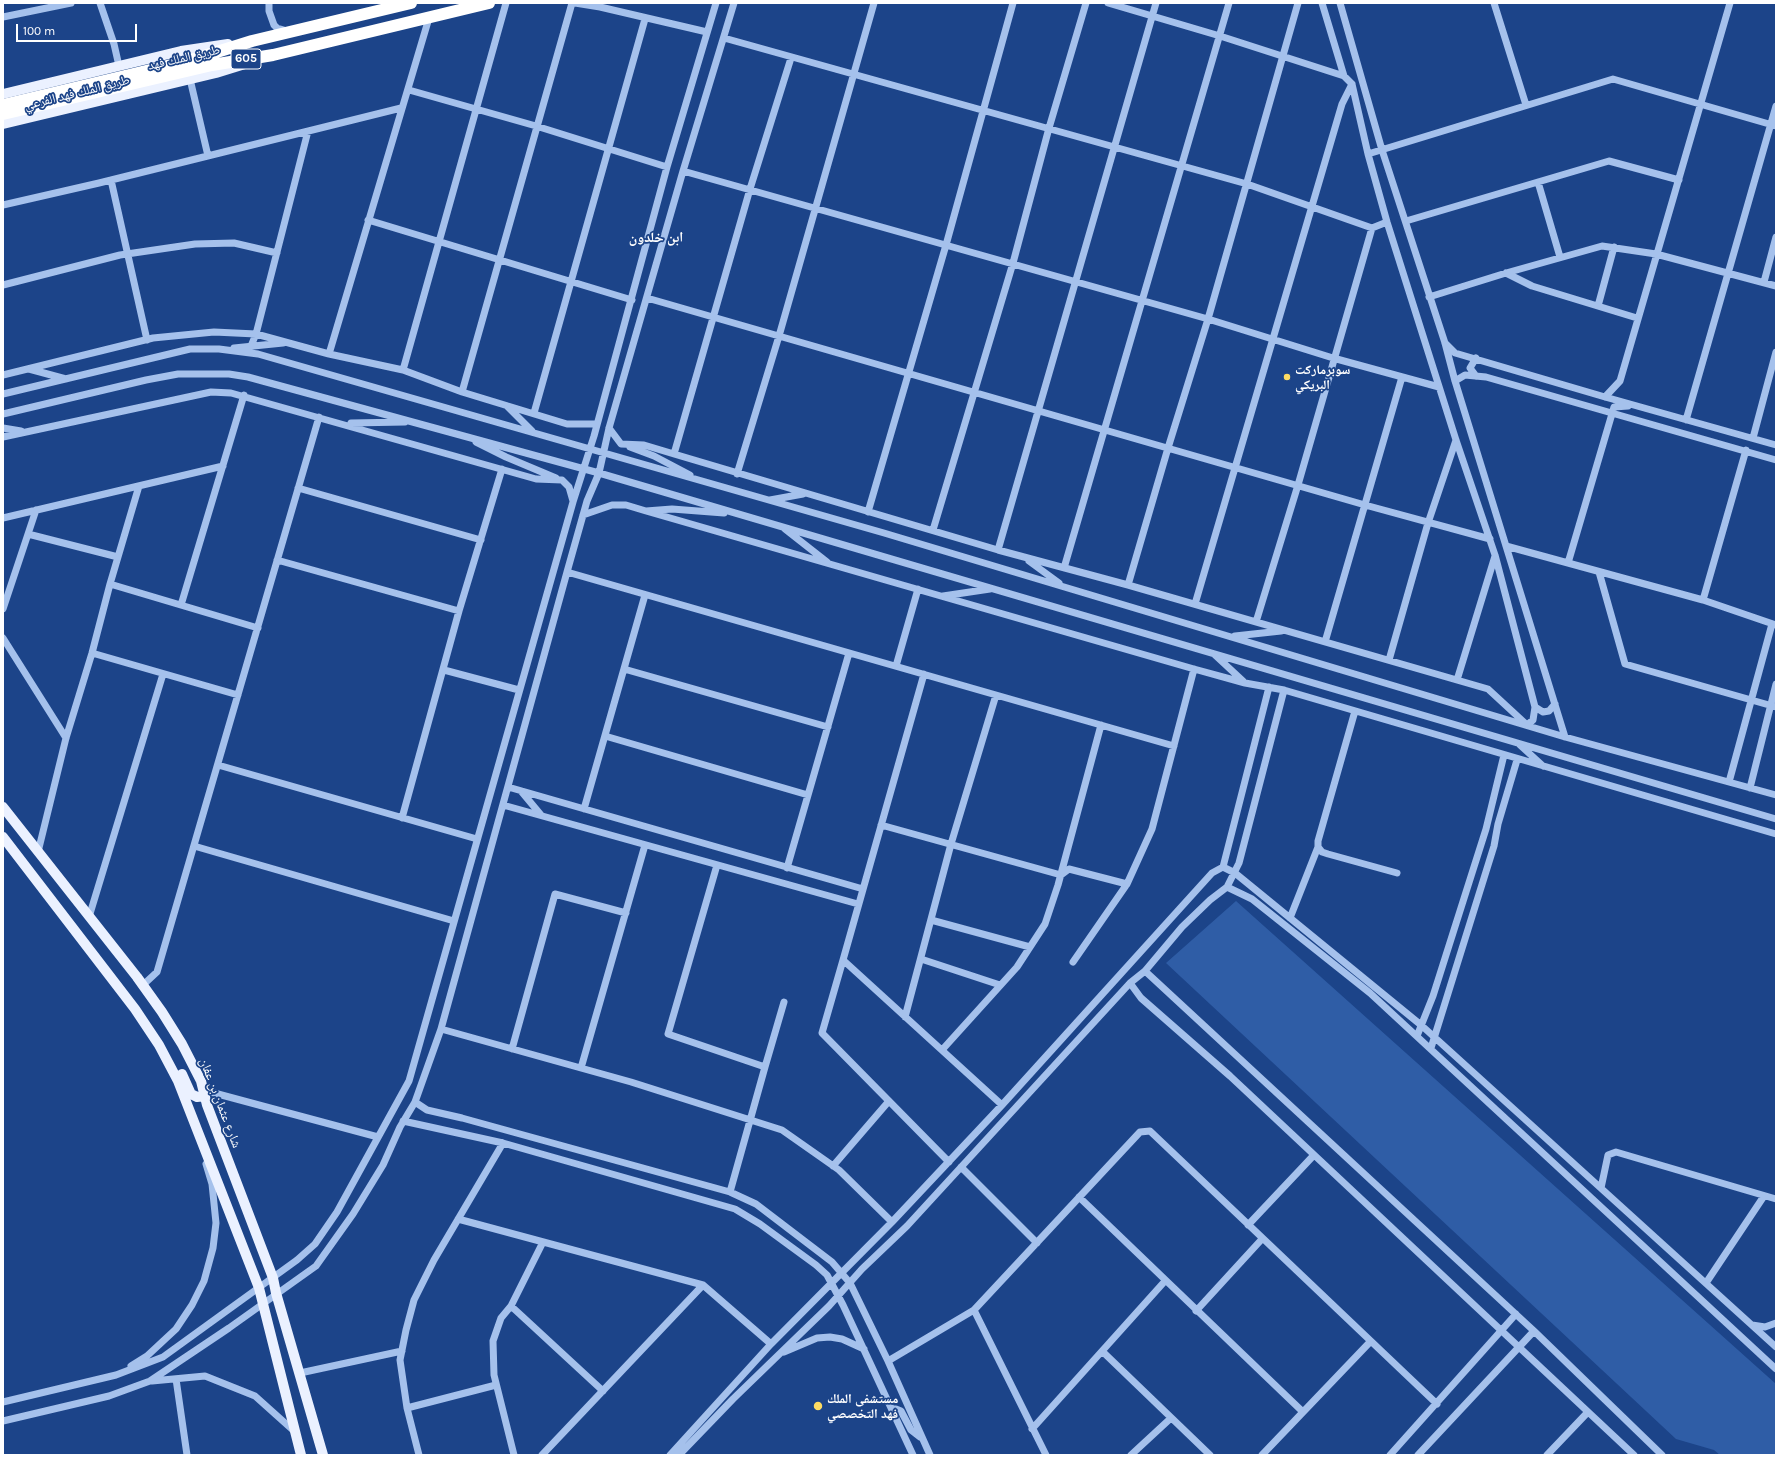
<!DOCTYPE html>
<html>
<head>
<meta charset="utf-8">
<style>
	body { margin:0 }
	#map { position:relative; width:1779px; height:1458px; overflow:hidden; background:#1c4489; font-family:Karla,sans-serif }
	canvas { display:block }
	.frame { position:absolute; inset:0; border:4px solid #fff; pointer-events:none }
	.scale { position:absolute; left:16px; top:24px; width:121px; height:18px; box-sizing:border-box; border:2px solid #fff; border-top:0; padding-left:5px; font-size:12px; line-height:14px; white-space:nowrap; color:#fff; -webkit-text-stroke:3px #1c4489; paint-order:stroke }
</style>
</head>
<body>
<div id="map">
<canvas width="1779" height="1458"></canvas>
<div class="frame"></div>
<div class="scale">100 m</div>
</div>
<script>
const g = document.querySelector('canvas').getContext('2d');
g.lineJoin = 'round';
function fill(path, color) { g.fillStyle = color; g.fill(path, 'evenodd'); }
const poly = rows => new Path2D(rows.map(r => 'M' + r).join(''));
function stroke(path, color, width, dash) { g.strokeStyle = color; g.lineWidth = width; g.lineCap = dash ? 'butt' : 'round'; g.setLineDash(dash || []); g.stroke(path); }
function write(font, color, halo, rows, align = 'center') {
  g.font = font + ' Karla,"Noto Naskh Arabic",sans-serif'; g.lineWidth = 3.5; g.setLineDash([]); g.textBaseline = 'middle'; g.strokeStyle = halo; g.fillStyle = color; for (const [text, x, y, turn = 0] of rows) {
    g.save(); g.translate(x, y); g.rotate((+turn || 0) * Math.PI / 180); g.textAlign = isNaN(turn) ? turn : align; if (halo) g.strokeText(text, 0, 0); g.fillText(text, 0, 0); g.restore();
  }
}
const green = poly([
	[1236,901,1776,1384,1776,1455,1720,1455,1714,1450,1676,1439,1166,963]
]);
const minor = poly([
	[100,3,114,44,119,66],
	[269,3,269,11,274,25,277,28,287,31],
	[575,3,600,7,707,32],
	[1108,3,1220,36,1344,76],
	[1340,3,1382,150,1445,343,1455,381,1565,737],
	[1494,3,1526,105],
	[3,17,71,3],
	[724,38,1247,184,1372,228,1387,222],
	[190,79,208,156],
	[409,90,536,126,667,167],
	[1368,154,1613,79,1776,126],
	[683,171,1208,319,1333,358,1439,387],
	[111,180,147,340],
	[1538,182,1560,257],
	[3,205,99,183,401,108],
	[368,220,632,300],
	[1406,221,1609,161,1679,180],
	[1506,273,1532,286,1637,318],
	[1764,282,1776,237],
	[3,285,120,255,195,244,234,243,277,253],
	[1429,297,1506,273,1602,246,1656,254,1776,286],
	[647,298,1365,505,1490,539],
	[1598,306,1614,247],
	[1445,343,1455,353,1605,397,1776,445],
	[251,346,256,334,308,131],
	[234,348,283,343],
	[329,354,429,18],
	[29,369,66,379],
	[403,370,506,3],
	[3,375,153,338,214,332,256,334,329,354,403,370,462,392,567,424,597,424],
	[1476,376,1470,368,1476,358],
	[1455,381,1465,375,1486,377,1776,460],
	[462,392,572,3],
	[3,394,190,349,219,349,258,354,884,533,1565,737,1776,795],
	[1605,397,1620,381,1730,3],
	[507,406,532,431],
	[534,413,645,19],
	[3,414,146,380,178,374,229,374,248,377,599,473,1776,819],
	[1686,420,1776,106],
	[351,423,405,422],
	[3,428,21,431],
	[609,428,621,444,644,445,674,454,998,550,1128,585,1488,689,1527,725,1533,720,1535,707,1495,555,1456,440,1387,222,1368,154,1352,84,1344,76,1322,3],
	[3,437,211,392,231,393,536,479,562,480,569,487,573,501],
	[1753,438,1776,352],
	[476,442,506,457,556,478],
	[630,447,654,456,690,475],
	[674,454,750,189,791,58],
	[737,474,779,336,874,3],
	[298,488,481,540],
	[770,500,803,494],
	[646,511,1194,669,1245,683,1284,690,1776,834],
	[868,512,946,245,1013,3],
	[583,515,612,505,626,505,646,511,672,509,724,513],
	[3,518,223,466],
	[785,529,827,562],
	[933,530,1013,263,1049,128,1086,3],
	[28,534,118,557],
	[1506,546,1703,600,1776,625],
	[998,550,1156,3],
	[277,560,459,611],
	[1029,561,1059,583],
	[1568,563,1614,407,1628,406],
	[1064,568,1229,3],
	[567,572,1174,746],
	[1599,572,1625,664,1776,707],
	[110,584,258,628],
	[1128,585,1168,448,1208,319,1298,3],
	[943,596,990,589],
	[1703,600,1746,450],
	[1195,604,1342,104,1352,84],
	[181,605,244,395],
	[3,609,36,510],
	[1256,622,1298,485,1372,228],
	[1235,636,1281,631],
	[3,638,66,738],
	[1325,642,1402,377],
	[92,653,238,695],
	[1215,655,1243,681],
	[1389,660,1428,523,1456,440],
	[896,666,918,589],
	[624,669,828,727],
	[444,670,519,690],
	[924,674,843,960,1002,1105],
	[1457,680,1495,556],
	[1535,707,1543,712,1549,711,1555,704],
	[1355,711,1318,841,1318,847,1322,852,1328,854,1397,873],
	[605,736,808,795],
	[1520,745,1543,766],
	[218,765,477,839],
	[1729,782,1772,624],
	[508,787,863,889],
	[1750,788,1776,684],
	[521,791,541,815],
	[503,805,858,904],
	[584,809,645,595],
	[402,818,459,611,502,469],
	[881,825,1061,875,1069,869,1127,884],
	[194,846,454,921],
	[38,852,66,738,92,653,110,584,139,486],
	[717,865,668,1034,765,1067,730,1192],
	[1223,867,1235,873,1421,1025,1776,1347],
	[787,868,849,653],
	[1227,887,1252,899,1370,993,1776,1369],
	[89,917,163,674],
	[1290,918,1318,847],
	[931,920,1030,947],
	[921,959,1000,985],
	[843,960,822,1033,949,1162],
	[1073,962,1127,884,1152,829,1194,669],
	[1145,971,1534,1331,1662,1455],
	[1130,983,1141,998,1230,1076,1634,1455],
	[143,985,157,972,319,417],
	[905,1017,951,844,996,695],
	[441,1029,631,1082,782,1130,839,1170,892,1222],
	[1417,1036,1433,996,1486,829,1504,755],
	[1431,1048,1494,846,1498,824,1517,760],
	[512,1049,555,894,626,913],
	[942,1050,1017,967,1045,924,1058,885,1101,725],
	[765,1067,784,1002],
	[581,1068,645,845],
	[203,1090,378,1137],
	[415,1102,427,1110,462,1118,730,1192,756,1204,832,1262,850,1283,888,1361,930,1455],
	[403,1121,503,1143,735,1209,760,1224,816,1265,827,1275,843,1305,913,1455],
	[833,1166,889,1101],
	[961,1167,1037,1243],
	[1601,1188,1608,1155,1616,1152,1776,1199],
	[1079,1197,1303,1412],
	[458,1219,703,1285,771,1344],
	[1248,1225,1314,1155],
	[1706,1283,1764,1196],
	[511,1306,603,1391],
	[974,1310,1046,1455],
	[1196,1311,1262,1239],
	[1752,1325,1765,1327,1776,1323],
	[784,1352,817,1338,830,1337,842,1339,864,1349],
	[1103,1352,1210,1455],
	[888,1361,974,1310,1140,1132,1150,1131,1437,1404],
	[131,1366,147,1356,176,1329,192,1305,204,1281,213,1248,216,1223,212,1184,206,1164],
	[300,1373,402,1351],
	[176,1379,187,1455],
	[152,1381,205,1376,255,1396,294,1431],
	[3,1402,116,1375,163,1357,297,1260,315,1244,337,1212,409,1081,573,502,594,436,667,167,716,3],
	[407,1408,496,1385],
	[892,1409,896,1409,901,1411,911,1430,920,1437],
	[3,1421,109,1396,150,1381,229,1328,316,1266,353,1214,383,1165,400,1127,415,1102,441,1029,567,572,587,501,599,473,609,428,683,171,734,3],
	[1032,1429,1165,1281],
	[419,1455,407,1408,400,1360,406,1330,414,1300,434,1260,503,1143],
	[514,1455,494,1375,493,1341,501,1318,511,1306,543,1242],
	[542,1455,703,1285],
	[670,1455,771,1344,892,1222,1002,1105,1212,873,1223,867,1269,687],
	[679,1455,733,1399,829,1306,862,1269,907,1226,1130,983,1145,971,1182,927,1210,900,1227,887,1239,863,1284,690],
	[1131,1455,1171,1418],
	[1262,1455,1370,1342],
	[1390,1455,1516,1314],
	[1418,1455,1534,1331],
	[1547,1455,1588,1412]
]);
const major = poly([
	[3,94,181,51,228,44],
	[3,124,216,73,245,64],
	[3,807,137,977,162,1012,182,1044,201,1081,207,1105,273,1278,276,1293,323,1455],
	[3,837,135,1009,159,1045,178,1081,259,1288,301,1455],
	[182,1074,191,1094,197,1097,205,1096]
]);
const highway = poly([
	[3,105,188,61,252,41,411,3],
	[3,114,212,65,273,55,489,3]
]);
const markers = [
	[1287,377,4,"#fddb63"],
	[818,1406,5,"#fddb63"]
];
const shields = [
	[246,59,30]
];
const shieldNames = [
	["605",246,59]
];
const streetNames = [
	["طريق الملك فهد",184,58,-13],
	["طريق الملك فهد الفرعي",77,93,-14],
	["شارع عثمان بن عفان",220,1103,69]
];
const poiNames = [
	["سوبرماركت",1295,370],
	["البريكي",1295,385],
	["مستشفى الملك",827,1399],
	["فهد التخصصي",827,1414]
];
const neighbourhoodNames = [
	["ابن خلدون",656,238]
];
fill(green, '#2f5da6');
stroke(minor, '#a5c1ec', 7);
stroke(major, '#ebf1ff', 10);
stroke(highway, '#fff', 12);
for (const [x, y, r, color] of markers) { const dot = new Path2D(); dot.arc(x, y, r, 0, 2 * Math.PI); g.fillStyle = color; g.fill(dot); stroke(dot, '#1c4489', 1.5); }
for (const [x, y, w] of shields) { const box = new Path2D(); box.roundRect(x - w / 2, y - 10, w, 20, 3); g.fillStyle = '#1c4489'; g.fill(box); stroke(box, '#fff', 1); }
write('bold 12px', '#fff', null, shieldNames);
write('13px', '#fff', '#1c4489', streetNames);
write('bold 13px', '#fff', '#1c4489', poiNames, 'left');
write('bold 14px', '#fff', '#1c4489', neighbourhoodNames);
</script>
</body>
</html>
